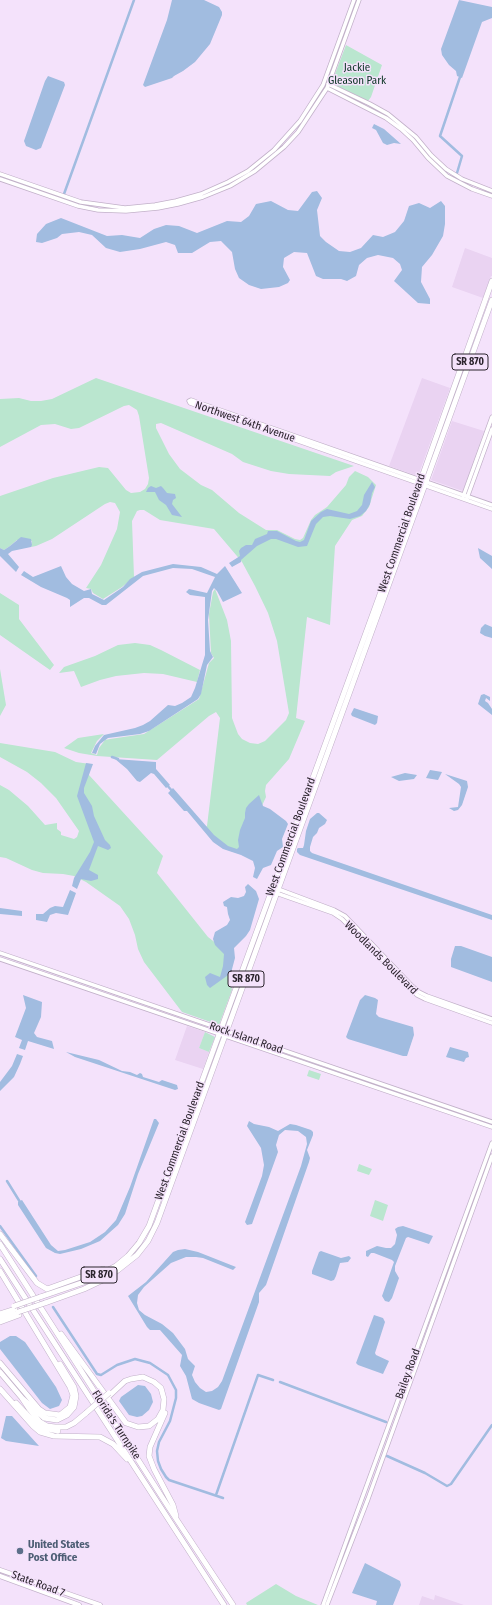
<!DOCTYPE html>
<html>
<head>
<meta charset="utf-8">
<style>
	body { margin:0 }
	canvas { display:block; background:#f4e2fb }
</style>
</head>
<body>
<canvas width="492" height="1605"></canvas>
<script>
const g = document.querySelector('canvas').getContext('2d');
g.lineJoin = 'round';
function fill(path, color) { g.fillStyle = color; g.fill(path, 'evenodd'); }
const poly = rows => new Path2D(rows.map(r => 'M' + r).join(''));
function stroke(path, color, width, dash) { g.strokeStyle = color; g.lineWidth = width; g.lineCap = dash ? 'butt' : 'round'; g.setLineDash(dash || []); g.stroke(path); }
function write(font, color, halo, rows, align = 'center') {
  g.font = font + ' "Fira Sans Condensed",sans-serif'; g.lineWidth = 3; g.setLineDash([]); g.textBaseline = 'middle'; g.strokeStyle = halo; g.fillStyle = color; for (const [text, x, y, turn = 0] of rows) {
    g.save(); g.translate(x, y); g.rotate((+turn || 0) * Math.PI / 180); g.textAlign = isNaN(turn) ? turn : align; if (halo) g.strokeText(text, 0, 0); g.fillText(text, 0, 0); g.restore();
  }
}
const built = poly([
	[465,248,492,258,492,276,491,276,483,298,452,287],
	[422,378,450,388,418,476,389,466],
	[452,421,484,431,463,491,431,480],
	[187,1026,205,1032,199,1048,209,1052,203,1069,175,1060],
	[435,1595,464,1605,419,1605,422,1596,434,1600]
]);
const green = poly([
	[346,45,382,65,371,97,368,101,333,84,333,79],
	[96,378,354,466,336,472,330,476,289,474,271,471,243,462,232,454,161,423,156,424,156,428,169,454,180,469,201,485,212,490,239,513,266,530,277,530,295,539,300,540,303,538,311,520,315,515,327,507,346,485,349,477,355,471,368,477,376,485,369,507,362,516,352,520,335,546,330,625,307,617,296,718,305,721,289,759,266,785,265,791,266,797,241,851,228,849,205,828,207,826,220,718,216,712,209,716,157,760,97,756,79,753,64,748,78,738,104,734,97,741,91,753,97,755,99,748,105,740,110,739,144,734,199,699,209,663,214,658,211,653,209,614,213,592,215,589,227,620,231,641,232,718,238,734,242,739,250,743,258,744,265,741,286,720,289,713,277,641,268,613,255,586,242,562,214,529,160,520,144,510,140,510,137,511,132,521,134,577,122,587,103,599,93,593,91,589,86,588,101,565,117,529,120,512,115,503,110,502,105,504,52,539,36,546,31,547,32,541,17,540,10,546,4,550,0,548,0,496,53,478,99,467,108,468,126,490,131,493,140,492,145,489,148,484,149,478,139,416,137,410,129,405,124,406,79,428,71,429,55,424,41,425,0,447,0,399,19,398,31,401,41,401,52,399],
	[0,593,19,605,19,619,54,665,50,670,0,635],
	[135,643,150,645,161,650,200,670,197,682,163,674,144,673,116,676,100,680,81,687,74,671,59,673,64,667,95,656,118,645],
	[0,669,6,705,0,716],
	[0,743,55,752,76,762,90,764,89,775,163,856,157,873,208,937,226,951,232,990,219,1025,182,1012,144,962,138,949,135,935,129,919,120,906,86,882,74,876,63,874,43,873,32,870,6,858,0,857,0,785,9,790,28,806,45,825,57,823,57,829,61,832,61,835,74,839,77,837,79,831,56,798,41,783,27,772,0,757],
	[205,1032,215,1037,209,1052,199,1048],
	[309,1070,321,1074,319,1080,307,1076],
	[359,1164,372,1169,369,1175,357,1171],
	[375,1200,388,1205,383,1221,370,1216],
	[276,1584,296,1596,318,1605,247,1605,246,1603]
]);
const water = poly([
	[172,0,204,0,219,7,222,12,222,15,210,44,195,62,183,71,174,76,172,78,145,87,143,85,167,20],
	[459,0,492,7,492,18,482,22,462,78,457,76,456,71,449,65,442,55,441,49],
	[48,76,64,82,65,85,41,148,36,150,26,146,24,141,45,81],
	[374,124,384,129,401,144,394,143,387,145,383,143,376,130,372,128],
	[317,191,322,198,317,210,320,236,326,242,339,251,350,252,361,248,373,235,383,237,395,232,404,221,409,206,419,203,430,208,441,201,445,206,445,224,443,236,432,255,422,267,421,282,430,299,430,304,418,303,394,281,402,270,400,264,393,258,378,255,367,258,359,265,356,276,347,281,341,279,323,279,316,276,307,253,294,252,284,258,283,267,290,280,288,283,279,287,261,289,249,285,239,278,235,269,232,252,221,241,210,242,192,253,178,253,175,245,166,242,140,249,120,252,106,248,92,235,79,232,62,234,57,238,42,243,36,242,37,234,46,224,61,218,107,236,122,235,140,238,154,229,166,225,179,226,197,233,227,221,241,222,249,216,256,204,271,201,288,210,298,211,312,192],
	[372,482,375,487,372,493,370,504,366,511,360,516,350,519,330,516,323,517,316,524,307,546,298,547,276,539,271,539,257,546,241,560,241,562,232,567,229,563,240,556,239,551,241,548,246,545,252,545,255,539,267,534,268,531,277,531,296,541,300,542,304,540,311,521,321,512,327,509,349,514,357,511,362,505,364,495],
	[151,486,156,488,161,486,163,488,167,493,175,494,176,498,173,500,172,504,182,517,172,515,166,505,159,500,155,492,146,492,148,488],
	[21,537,31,539,32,545,31,547,12,551,8,554,19,567,16,572,0,556,0,548,4,550,10,546],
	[478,548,492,556,492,569,480,558],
	[173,564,201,567,217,574,225,566,242,593,223,602,217,591,214,588,212,591,208,620,210,651,213,657,207,665,201,694,198,699,149,731,140,734,108,738,100,744,96,754,92,753,95,746,104,735,135,728,143,725,150,721,168,705,175,706,182,703,191,697,195,688,205,655,205,597,190,595,186,592,189,589,207,593,215,577,192,569,173,568,143,576,106,605,102,605,89,598,84,598,70,607,70,600,67,598,41,587,21,575,24,571,33,577,61,566,66,577,72,584,84,591,91,589,92,594,104,600,123,587,130,579,142,572],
	[485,624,492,627,492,638,485,636,480,633,481,628],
	[484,694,490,697,490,701,486,698,485,701,488,703,492,709,492,715,478,704,481,695],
	[354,708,378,716,377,723,375,725,352,716,351,714],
	[115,759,156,762,156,769,170,785,166,788,154,774,151,773,140,782,137,781,127,769],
	[86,763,93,764,84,788,84,793,92,806,94,816,105,840,110,845,111,848,108,850,98,846,89,870,98,875,98,879,91,881,81,879,77,889,72,886,74,878,90,852,94,842,77,796],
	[430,770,442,772,438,780,426,778],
	[405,773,417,775,414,779,399,781,391,777],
	[445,774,467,781,468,787,462,805,458,810,454,811,449,808,458,807,461,787,459,784],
	[173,788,214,835,228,846,237,849,239,847,238,840,240,830,245,818,245,813,246,808,249,804,259,795,263,806,270,809,286,821,288,824,282,839,283,847,277,851,271,865,263,868,257,879,253,877,255,868,253,861,241,855,223,849,213,842,187,811,184,811,168,793],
	[317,813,319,813,327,820,325,824,319,828,317,833,313,837,310,847,310,851,312,853,492,915,492,920,300,855,297,852,297,849,298,848,303,848,304,845,306,831,310,819],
	[248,884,256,891,259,899,250,930,246,936,234,948,235,958,231,973,210,988,207,985,205,977,210,973,220,977,223,966,224,954,215,945,213,939,215,932,227,925,230,920,228,914,227,907,224,906,223,902,231,897,238,898,244,896,246,892,245,887],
	[70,890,76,893,68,915,56,913,50,915,47,922,36,920,36,914,43,914,50,908,55,906,63,907],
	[0,908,22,911,22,916,0,914],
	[455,946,461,946,492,957,492,982,451,967,451,959],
	[23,995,42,1002,41,1017,34,1033,37,1037,52,1041,54,1049,28,1041,25,1050,19,1048,22,1040,15,1037,26,1008],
	[365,995,375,998,378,1000,376,1014,379,1017,413,1027,414,1035,407,1056,403,1056,348,1039,346,1037,360,1000],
	[450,1047,468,1052,469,1057,466,1058,464,1062,446,1057],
	[66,1052,99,1060,122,1071,130,1072,137,1075,140,1073,142,1074,143,1077,159,1082,162,1080,177,1085,178,1089,175,1090,75,1057],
	[17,1054,23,1056,20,1064,14,1077,0,1091,0,1082,12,1066],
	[154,1119,156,1119,159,1123,138,1174,125,1214,118,1225,100,1241,81,1249,60,1254,55,1253,46,1248,18,1205,18,1202,22,1200,51,1245,58,1251,65,1250,90,1242,105,1232,116,1220,130,1187],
	[249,1121,254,1124,269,1127,278,1131,290,1124,296,1125,311,1130,313,1132,313,1135,307,1150,310,1158,309,1162,266,1285,259,1293,259,1302,221,1409,219,1410,199,1403,192,1399,186,1376,180,1366,182,1355,160,1330,150,1330,147,1327,128,1296,146,1282,173,1252,178,1250,185,1249,198,1252,236,1267,233,1270,203,1258,196,1257,186,1257,171,1263,144,1287,138,1295,137,1303,139,1310,145,1315,162,1324,173,1333,185,1349,188,1359,195,1366,192,1375,195,1382,200,1388,206,1392,212,1391,218,1387,222,1381,301,1166,307,1144,306,1137,298,1131,285,1130,279,1135,276,1145,278,1152,252,1224,247,1225,245,1222,262,1176,264,1165,261,1148,247,1126],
	[403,1226,433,1236,429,1244,408,1237,406,1238,395,1266,395,1271,399,1278,392,1298,389,1302,385,1301,382,1296,394,1262,392,1260,374,1253,371,1253,368,1257,366,1256,366,1251,377,1246,386,1248,391,1248,395,1244,397,1235,395,1229,398,1227],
	[321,1251,341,1258,349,1256,351,1258,348,1262,340,1263,336,1276,334,1280,331,1281,312,1274,312,1271,319,1252],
	[374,1315,383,1318,385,1322,375,1353,376,1355,389,1361,383,1374,358,1365,356,1363],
	[10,1336,16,1336,25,1342,56,1387,62,1400,59,1406,50,1409,42,1403,0,1349,0,1342],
	[138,1385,145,1386,151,1394,153,1402,149,1410,142,1416,137,1417,129,1415,119,1401,121,1397],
	[6,1416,12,1416,39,1446,6,1441,1,1438],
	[365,1563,400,1581,401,1585,393,1605,376,1605,377,1601,352,1593]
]);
const canal = poly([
	[457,173,462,156,440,136,461,74],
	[64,194,134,0],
	[112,757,118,759],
	[166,784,173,792],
	[7,1181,20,1202],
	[0,1226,36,1276],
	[53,1307,97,1374,101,1375,117,1365,135,1359,150,1363,168,1375,176,1390,176,1398,170,1421,159,1442,157,1451,158,1461,161,1469,166,1477,169,1480,223,1498],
	[280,1382,386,1422],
	[387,1456,425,1473,447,1486,451,1484,492,1425],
	[216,1495,258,1375,273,1380]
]);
const secondary = poly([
	[328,84,370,104,388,114,416,137,431,155,446,169,462,179,492,191],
	[327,88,386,118,401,129,413,140,428,158,447,176,472,189,492,196],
	[0,174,81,202,125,208,155,205,176,201,201,194,228,182,248,171,274,150,300,121,323,85,354,0],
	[0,179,78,206,98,210,126,211,158,208,178,204,203,197,230,186,255,171,284,147,298,132,327,88,359,0],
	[189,401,190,403,492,509],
	[189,401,191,400,295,436,492,505],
	[463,497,492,417],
	[467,498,492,429],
	[278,889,334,910,345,916,412,986,419,992,427,996,492,1019],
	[276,893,333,913,342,919,417,995,425,999,492,1023],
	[0,953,492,1122],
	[0,959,492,1127],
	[323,1605,492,1143],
	[327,1605,368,1499,492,1156]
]);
const primary = poly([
	[0,1570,100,1605],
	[0,1576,79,1605]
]);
const highway = poly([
	[0,1234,37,1283,47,1289,103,1269],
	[0,1244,169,1508,233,1605],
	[0,1259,224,1605],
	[0,1271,70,1387,73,1395,70,1407,60,1415,45,1413,39,1409,0,1363],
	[40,1297,90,1280,116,1266,128,1256,139,1243,149,1226,379,597,492,281],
	[45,1303,84,1289,105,1279,118,1270,137,1255,148,1241,157,1223,492,300],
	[0,1314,15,1309],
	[0,1318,14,1313],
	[0,1322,19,1315],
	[61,1334,126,1423,138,1427,149,1426,158,1419,163,1410,164,1399,161,1388,154,1382,143,1377,131,1379,125,1381,110,1395],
	[0,1372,22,1398,30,1410,40,1422,47,1426,55,1427,66,1427,74,1423,86,1413],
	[0,1389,33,1426,40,1432,54,1436,100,1437,113,1444,127,1459],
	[22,1398,44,1418,57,1420,67,1415,74,1407,76,1396,74,1387,60,1364],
	[16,1403,35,1423,43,1428,58,1431],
	[165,1413,150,1447,149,1456,154,1469,173,1505,176,1516]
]);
const highwayBridge = poly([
	[14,1306,40,1297],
	[18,1312,45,1303],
	[86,1413,109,1393]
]);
const markers = [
	[20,1551,4,"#5c6f8a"]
];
const shields = [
	[470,362,36],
	[246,979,36],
	[99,1275,36]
];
const shieldNames = [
	["SR 870",470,362],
	["SR 870",246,979],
	["SR 870",99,1275]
];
const parkNames = [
	["Jackie",357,68],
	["Gleason Park",357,81]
];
const streetNames = [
	["Northwest 64th Avenue",245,422,19],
	["West Commercial Boulevard",402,533,-71],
	["West Commercial Boulevard",291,837,-70],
	["Woodlands Boulevard",381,958,45],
	["Rock Island Road",246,1038,19],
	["West Commercial Boulevard",180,1141,-70],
	["Bailey Road",408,1374,-70],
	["Florida's Turnpike",116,1425,57],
	["State Road 7",38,1584,20]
];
const serviceNames = [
	["United States",28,1545],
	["Post Office",28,1558]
];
fill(built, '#ead3f2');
fill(green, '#bae6cf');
fill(water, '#a1bce0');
stroke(canal, '#a1bce0', 2.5);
stroke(secondary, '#c2b1c9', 5);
stroke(primary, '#c2b1c9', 5.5);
stroke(highway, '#c2b1c9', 6);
stroke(secondary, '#fff', 3.5);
stroke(primary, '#fff', 4);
stroke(highway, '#fff', 5);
stroke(highwayBridge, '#c2b1c9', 6, []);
stroke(highwayBridge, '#fff', 5);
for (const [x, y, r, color] of markers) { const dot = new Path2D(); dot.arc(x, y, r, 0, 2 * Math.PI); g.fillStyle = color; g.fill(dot); stroke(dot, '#f4e2fb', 1.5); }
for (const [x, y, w] of shields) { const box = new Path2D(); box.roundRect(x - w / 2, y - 8, w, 16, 3); g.fillStyle = '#f4e2fb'; g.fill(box); stroke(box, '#2b242d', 1); }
write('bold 10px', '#2b242d', null, shieldNames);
write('11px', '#093222', '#f4e2fb', parkNames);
write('11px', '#2b242d', '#f4e2fb', streetNames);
write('bold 11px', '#4e5e75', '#f4e2fb', serviceNames, 'left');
</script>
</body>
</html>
